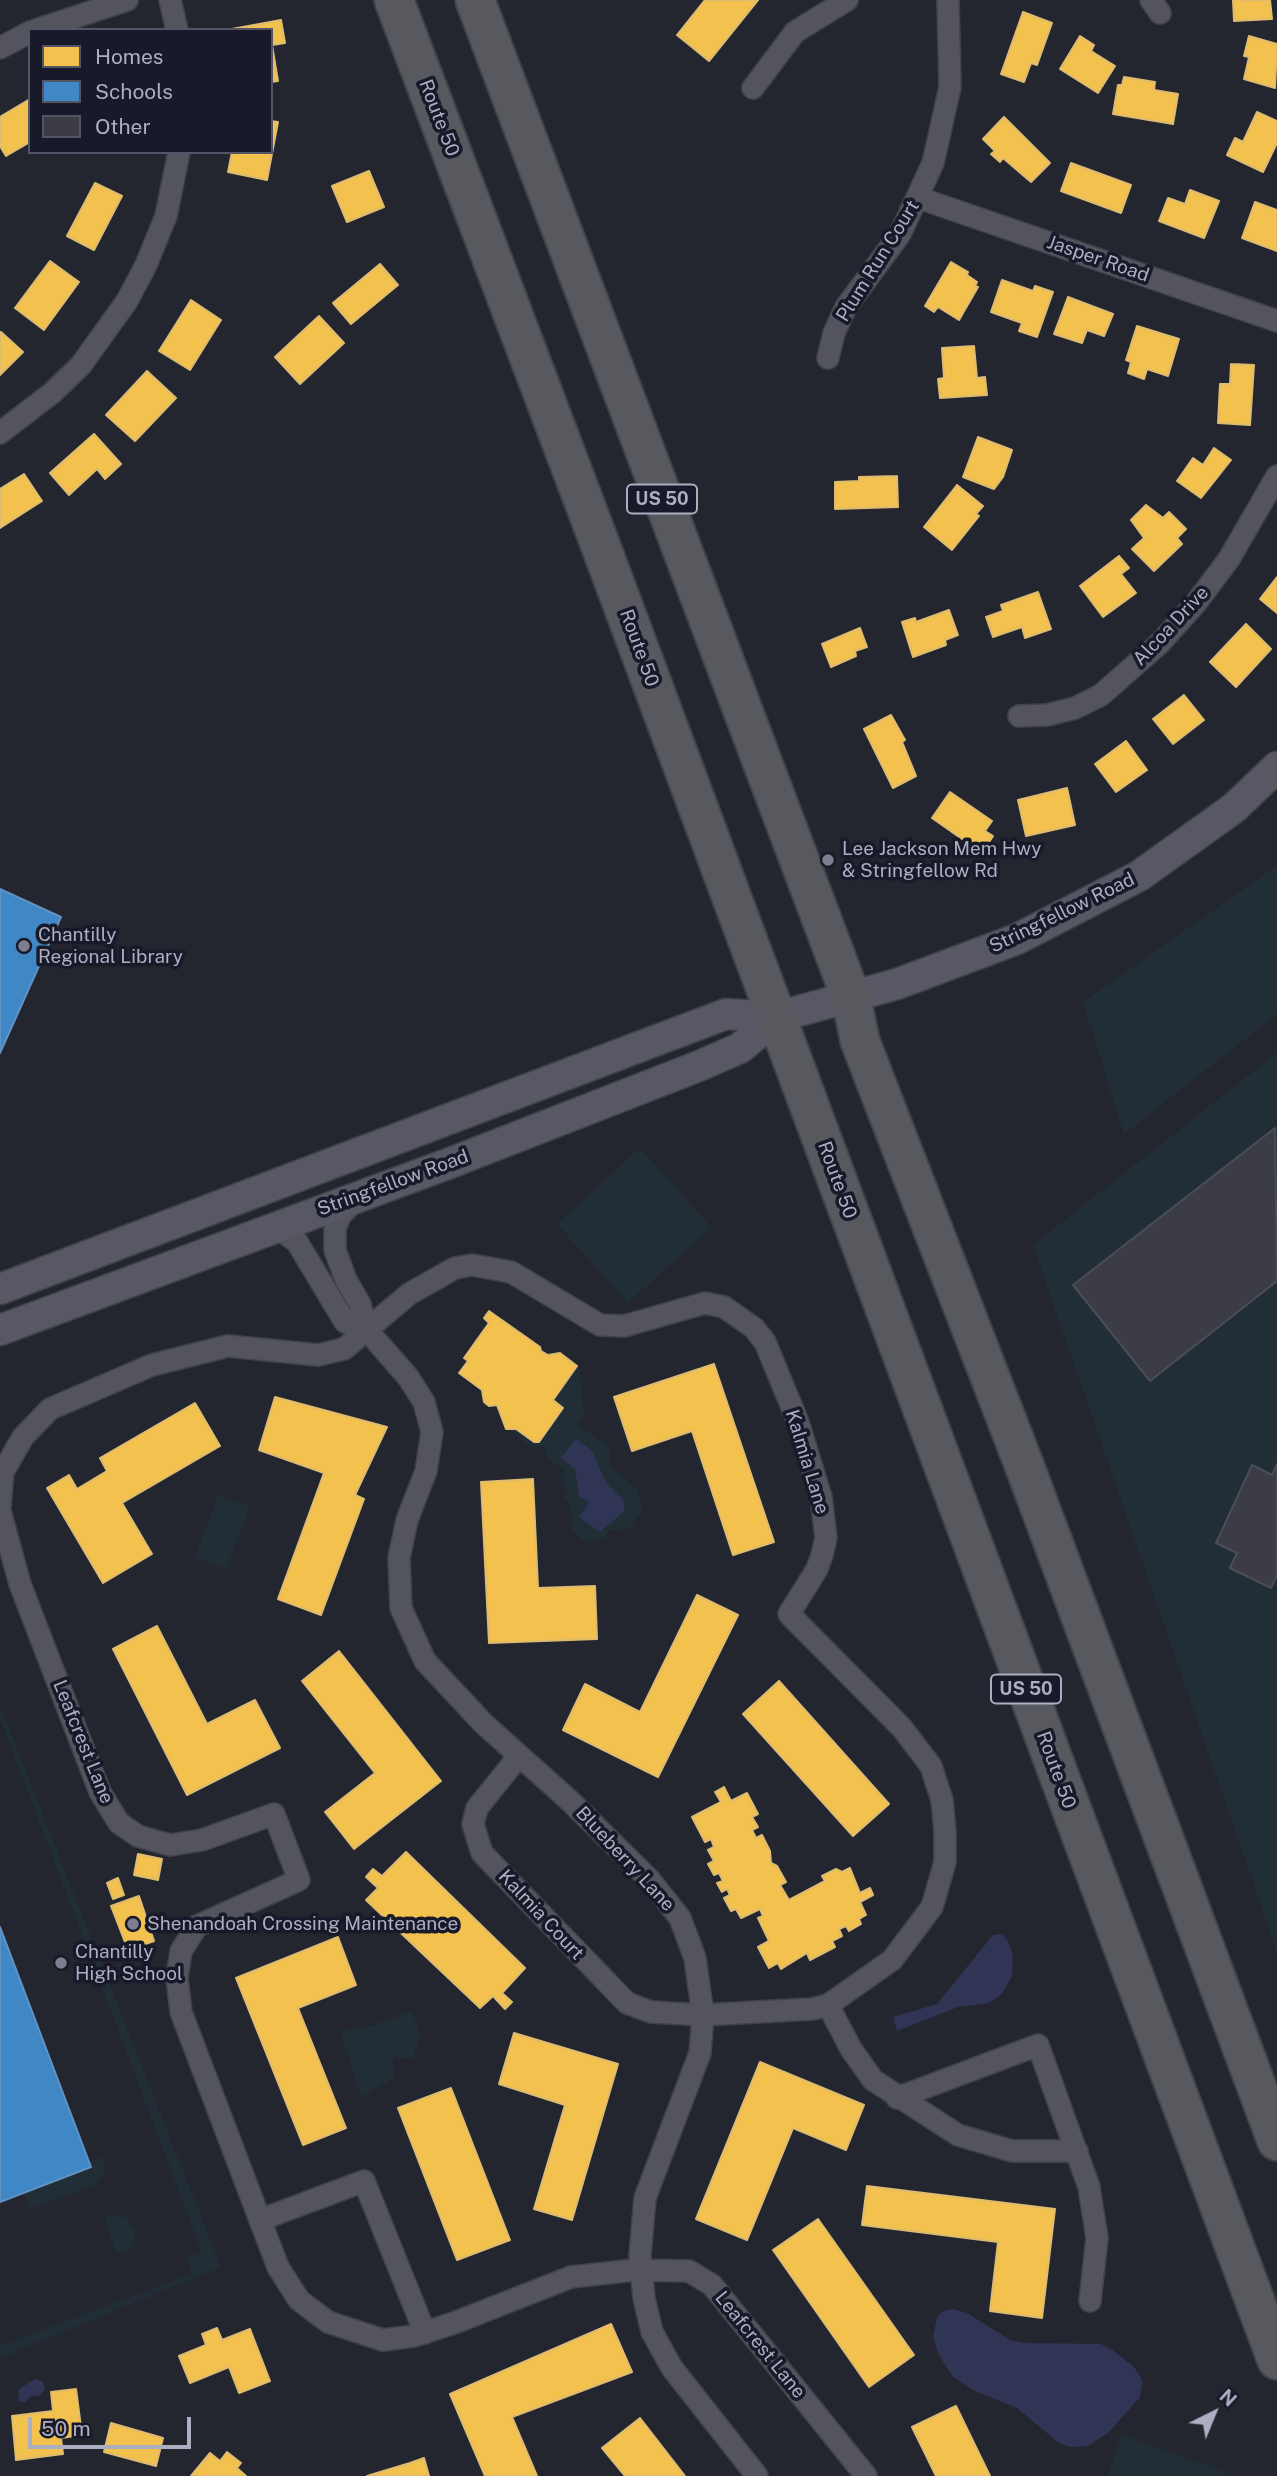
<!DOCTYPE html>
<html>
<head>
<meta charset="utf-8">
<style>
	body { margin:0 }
	#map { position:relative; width:1277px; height:2476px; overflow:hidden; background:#24262f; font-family:"Public Sans",sans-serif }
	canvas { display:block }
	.legend { position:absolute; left:28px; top:28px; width:245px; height:126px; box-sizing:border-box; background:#181a29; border:2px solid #535566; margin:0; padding:9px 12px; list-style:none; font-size:21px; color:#acaec2 }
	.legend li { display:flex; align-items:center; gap:14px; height:35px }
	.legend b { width:35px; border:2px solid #535566 }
	.north { position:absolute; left:1179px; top:2378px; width:70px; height:70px; -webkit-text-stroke:5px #181a29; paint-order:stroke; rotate:43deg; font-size:19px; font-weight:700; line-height:28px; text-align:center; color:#acaec2 }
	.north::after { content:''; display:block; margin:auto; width:24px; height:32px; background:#acaec2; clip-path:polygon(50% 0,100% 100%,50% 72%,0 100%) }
	.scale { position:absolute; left:28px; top:2417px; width:163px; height:32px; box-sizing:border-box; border:4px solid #acaec2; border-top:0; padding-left:9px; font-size:21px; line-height:24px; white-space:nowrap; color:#acaec2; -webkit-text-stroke:5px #181a29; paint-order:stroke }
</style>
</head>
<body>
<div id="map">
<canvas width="1277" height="2476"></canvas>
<ul class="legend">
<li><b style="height:19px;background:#f2c14e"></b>Homes</li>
<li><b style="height:19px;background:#3f88c5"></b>Schools</li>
<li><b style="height:19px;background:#3b3c46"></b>Other</li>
</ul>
<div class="north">N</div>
<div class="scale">50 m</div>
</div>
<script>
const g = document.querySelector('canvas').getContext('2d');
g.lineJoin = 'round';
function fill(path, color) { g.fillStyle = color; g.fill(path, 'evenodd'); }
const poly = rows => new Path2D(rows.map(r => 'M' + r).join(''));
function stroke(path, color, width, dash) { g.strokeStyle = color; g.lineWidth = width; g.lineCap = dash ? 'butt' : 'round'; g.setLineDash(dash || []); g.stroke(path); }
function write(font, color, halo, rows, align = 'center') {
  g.font = font + ' "Public Sans",sans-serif'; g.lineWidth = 7; g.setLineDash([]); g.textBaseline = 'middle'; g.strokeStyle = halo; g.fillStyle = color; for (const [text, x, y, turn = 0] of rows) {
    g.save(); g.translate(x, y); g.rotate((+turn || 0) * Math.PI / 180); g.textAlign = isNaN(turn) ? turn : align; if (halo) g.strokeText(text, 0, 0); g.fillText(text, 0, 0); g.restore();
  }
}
const green = poly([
	[1277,866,1277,1014,1124,1134,1083,1002],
	[1277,1053,1277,1952,1033,1245],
	[640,1148,711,1227,628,1303,557,1224],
	[576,1367,580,1370,584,1414,577,1424,610,1448,609,1467,638,1489,642,1511,630,1528,609,1531,604,1538,586,1542,573,1532,570,1502,563,1498,567,1492,561,1487,565,1480,560,1476,564,1469,546,1457,545,1445,530,1447,510,1430,516,1429,533,1442,539,1442,563,1408,553,1400],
	[218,1495,250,1507,226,1569,195,1557],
	[0,1706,221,2267,0,2358,0,2346,191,2274,187,2258,202,2252,0,1718],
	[412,2011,420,2033,413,2059,393,2057,393,2079,361,2097,340,2030,372,2026],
	[102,2157,106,2168,96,2185,30,2209,24,2194,92,2168,90,2162],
	[115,2215,126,2217,136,2233,132,2246,123,2253,116,2251,105,2222,107,2217],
	[1122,2435,1226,2472,1225,2476,1108,2476]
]);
const water = poly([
	[576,1438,593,1452,606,1483,625,1502,624,1511,600,1532,579,1517,589,1503,579,1496,575,1469,561,1458],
	[1002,1934,1008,1941,1013,1956,1012,1976,1002,1994,989,2003,958,2007,897,2031,893,2017,937,2004,993,1935],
	[953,2309,967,2313,1010,2340,1025,2343,1101,2344,1111,2349,1134,2367,1143,2381,1140,2397,1109,2432,1088,2446,1071,2447,1059,2443,1017,2408,975,2391,953,2377,939,2355,933,2337,937,2317,943,2311],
	[35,2379,43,2382,45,2390,38,2396,31,2396,25,2403,18,2401,19,2389]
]);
const homes = poly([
	[705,0,758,0,709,61,677,35,705,0],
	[1233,0,1270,0,1272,19,1234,21,1233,0],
	[1023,12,1052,23,1037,65,1031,63,1024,82,1001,74,1023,12],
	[281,20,285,43,272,45,278,81,271,82,271,30,232,29,281,20],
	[1080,36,1094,45,1091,51,1115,66,1098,93,1060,69,1080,36],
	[1249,36,1277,44,1275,88,1244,79,1249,57,1244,56,1249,36],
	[1124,77,1155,82,1154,90,1178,94,1173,124,1113,114,1118,85,1122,85,1124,77],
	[30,99,30,142,6,156,0,146,0,117,30,99],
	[1257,112,1277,121,1277,143,1263,172,1227,155,1235,138,1243,142,1257,112],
	[1004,117,1050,163,1031,182,1003,158,1000,162,991,154,995,151,983,139,1004,117],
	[271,121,278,122,267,180,228,172,232,152,271,152,271,121],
	[1071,163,1131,185,1121,213,1061,191,1071,163],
	[369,171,384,207,347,222,332,186,369,171],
	[95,183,122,196,94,250,67,236,95,183],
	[1190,190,1219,201,1204,238,1159,221,1168,198,1185,204,1190,190],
	[1255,202,1277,210,1277,251,1242,238,1255,202],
	[50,261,79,282,44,330,15,308,50,261],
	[951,262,968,272,967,275,977,282,975,286,978,287,959,320,938,307,934,312,925,306,951,262],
	[380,264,398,285,351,324,333,303,380,264],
	[1002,280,1033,291,1035,286,1053,292,1037,337,1019,331,1022,323,991,312,1002,280],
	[1068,297,1113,314,1104,336,1087,330,1082,343,1054,334,1068,297],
	[191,300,221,320,190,370,159,351,191,300],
	[319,316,344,343,300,384,275,357,319,316],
	[1137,326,1179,339,1168,376,1147,369,1144,379,1128,373,1131,362,1126,360,1137,326],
	[1,332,23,352,0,375,0,333,1,332],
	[974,346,977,378,985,377,987,395,940,398,938,379,944,378,942,348,974,346],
	[1231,364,1254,365,1250,425,1218,423,1220,384,1230,384,1231,364],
	[147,371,176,398,135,441,106,415,147,371],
	[94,434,121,464,105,479,97,469,69,495,50,473,94,434],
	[978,437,1012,450,1003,477,994,489,963,477,978,437],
	[1214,448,1231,460,1201,498,1177,481,1193,458,1203,465,1214,448],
	[24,474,42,501,0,528,0,489,24,474],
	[897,476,898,507,835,509,835,482,859,481,859,477,897,476],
	[957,485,983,506,976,514,979,516,952,550,924,527,957,485],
	[1146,505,1163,518,1169,512,1186,529,1177,538,1182,544,1154,571,1132,549,1144,538,1131,520,1146,505],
	[1119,556,1129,568,1121,574,1136,593,1103,617,1080,586,1119,556],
	[1277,577,1277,613,1260,599,1277,577],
	[1038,592,1051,629,1025,638,1022,627,993,637,986,617,1003,611,1001,605,1038,592],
	[949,610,958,635,945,640,946,645,913,657,902,622,915,618,916,622,949,610],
	[1246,624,1271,649,1236,687,1210,662,1246,624],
	[860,628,867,647,855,651,856,656,831,667,822,644,860,628],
	[1184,695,1204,720,1173,744,1153,719,1184,695],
	[891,715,905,740,902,742,916,776,893,788,864,729,891,715],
	[1126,741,1147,770,1116,792,1095,764,1126,741],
	[1067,788,1075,825,1026,836,1018,800,1067,788],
	[950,792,992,821,985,831,993,836,982,853,932,818,950,792],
	[489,1311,540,1347,541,1351,548,1355,560,1353,577,1366,553,1400,563,1408,539,1442,534,1442,516,1429,506,1429,497,1405,489,1406,484,1402,482,1390,459,1373,468,1361,464,1358,489,1323,484,1318,489,1311],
	[714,1364,774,1542,733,1555,692,1431,632,1451,614,1397,714,1364],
	[275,1397,387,1427,355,1495,364,1499,321,1615,278,1599,324,1473,259,1450,275,1397],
	[195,1403,220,1446,122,1503,152,1554,103,1583,47,1488,69,1475,77,1489,107,1471,100,1458,195,1403],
	[533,1479,538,1588,595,1586,597,1639,489,1643,481,1482,533,1479],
	[697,1595,738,1615,658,1777,563,1730,585,1684,640,1712,697,1595],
	[157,1626,207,1724,255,1700,280,1748,187,1795,113,1649,157,1626],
	[339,1651,441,1781,354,1849,325,1812,375,1773,302,1681,339,1651],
	[779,1681,889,1804,853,1836,743,1714,779,1681],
	[724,1787,731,1801,747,1793,758,1814,752,1817,758,1827,752,1830,756,1838,762,1835,770,1851,771,1863,777,1866,786,1882,780,1885,789,1900,825,1881,822,1876,836,1869,842,1872,850,1868,860,1893,870,1888,873,1895,860,1902,866,1915,859,1919,861,1924,849,1931,846,1926,839,1929,842,1936,832,1941,835,1947,810,1960,807,1953,781,1969,778,1963,769,1968,758,1947,769,1941,758,1918,763,1916,760,1909,741,1918,736,1909,731,1911,724,1898,730,1895,727,1889,722,1892,717,1883,723,1881,719,1873,714,1875,708,1864,714,1861,708,1850,714,1847,711,1839,705,1842,692,1817,721,1802,715,1792,724,1787],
	[406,1852,525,1968,502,1993,512,2002,505,2009,493,1996,480,2008,366,1900,378,1888,366,1877,373,1869,382,1876,406,1852],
	[138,1854,162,1859,158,1880,134,1875,138,1854],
	[118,1878,124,1895,113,1899,107,1883,118,1878],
	[139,1896,154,1941,128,1950,111,1906,139,1896],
	[338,1937,356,1985,298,2008,346,2128,303,2145,236,1978,338,1937],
	[514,2033,618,2064,572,2220,534,2209,565,2105,499,2084,514,2033],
	[760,2062,864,2105,846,2150,793,2128,747,2240,696,2219,760,2062],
	[451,2088,510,2240,457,2260,398,2108,451,2088],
	[867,2186,1055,2209,1042,2318,990,2311,998,2242,862,2225,867,2186],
	[818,2219,914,2355,869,2387,773,2250,818,2219],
	[611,2324,632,2372,512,2417,537,2476,485,2476,450,2394,611,2324],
	[217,2328,222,2340,250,2329,270,2381,239,2393,229,2367,190,2383,179,2356,206,2345,202,2334,217,2328],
	[76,2389,82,2435,61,2438,63,2454,16,2460,12,2416,53,2411,51,2392,76,2389],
	[956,2406,990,2476,936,2476,912,2427,956,2406],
	[640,2418,685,2476,625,2476,602,2448,640,2418],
	[111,2423,163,2438,156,2466,104,2452,111,2423],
	[227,2452,241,2463,237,2468,246,2476,191,2476,210,2453,220,2461,227,2452],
	[424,2458,429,2476,367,2476,410,2463,424,2458]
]);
const schools = poly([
	[0,889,61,917,0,1053,0,889],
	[0,1927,91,2167,0,2202,0,1927]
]);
const building = poly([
	[1275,1128,1277,1281,1150,1381,1073,1285,1275,1128],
	[1277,1464,1277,1575,1271,1588,1230,1568,1237,1553,1216,1543,1252,1465,1272,1475,1277,1464]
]);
const street = poly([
	[170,0,177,30],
	[1151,0,1160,13],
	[36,30,127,0],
	[0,48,30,32],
	[753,88,795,32,847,0],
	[919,198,1277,321],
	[828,358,834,333,846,307,900,234,933,163,950,87,948,0],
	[0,433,52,393,81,365,127,301,146,265,166,216,179,152],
	[1019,716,1047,715,1075,708,1101,695,1160,643,1196,603,1229,559,1277,476],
	[356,1199,340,1216,335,1229,335,1250,346,1280,360,1304,366,1329,408,1377,424,1402,432,1432,426,1471,407,1520,399,1558,401,1608,425,1661,484,1724,570,1801,649,1879,680,1918,695,1958,703,2015,700,2053,645,2198,640,2255,644,2298,652,2332,672,2368,757,2476],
	[265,1232,283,1232,297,1242,345,1322,366,1329],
	[0,1506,3,1472,23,1437,50,1409,152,1365,228,1346,318,1355,344,1349,409,1294,455,1268,472,1265,511,1272,600,1325,624,1326,705,1303,724,1307,754,1328,765,1342,798,1422,821,1497,826,1538,822,1555,817,1569,789,1614,902,1728,931,1766,942,1800,945,1832,945,1862,932,1907,892,1960,828,2005,812,2009,703,2015,651,2012,627,2003,482,1853,473,1824,477,1808,519,1756],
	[0,1511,20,1584,100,1792,119,1823,138,1836,170,1845,202,1840,274,1814,299,1880,197,1926,181,1951,177,1978,181,2012,260,2220,278,2267,299,2300,328,2322,383,2340,414,2336,454,2323,571,2277,635,2270,689,2271,712,2285,866,2476],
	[828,2005,851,2049,873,2080,958,2135,1012,2151,1077,2151],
	[897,2098,1038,2045,1089,2187,1097,2238,1090,2301],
	[260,2220,364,2181,425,2333]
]);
const secondary = poly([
	[0,1289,726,1014,777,1017,897,984,1017,939,1139,876,1234,808,1277,767],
	[0,1330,450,1163,699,1066,740,1048,777,1017]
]);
const highway = poly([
	[394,0,600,544,1277,2360],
	[475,0,851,997,860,1041,1023,1462,1277,2141]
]);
const markers = [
	[828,860,7,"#7c7e8f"],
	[24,946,7,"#7c7e8f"],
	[133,1924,7,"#7c7e8f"],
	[61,1963,7,"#7c7e8f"]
];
const shields = [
	[662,499,70],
	[1026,1689,70]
];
const shieldNames = [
	["US 50",662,499],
	["US 50",1026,1689]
];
const streetNames = [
	["Route 50",439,118,69],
	["Jasper Road",1098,259,19],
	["Plum Run Court",878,261,-58],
	["Alcoa Drive",1171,626,-47],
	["Route 50",639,648,70],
	["Stringfellow Road",1062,913,-26],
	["Route 50",837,1180,70],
	["Stringfellow Road",393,1183,-20],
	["Kalmia Lane",807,1462,73],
	["Leafcrest Lane",83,1742,68],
	["Route 50",1056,1770,70],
	["Blueberry Lane",625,1859,47],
	["Kalmia Court",541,1915,47],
	["Leafcrest Lane",760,2345,51]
];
const poiNames = [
	["Lee Jackson Mem Hwy",842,849],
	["& Stringfellow Rd",842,871],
	["Chantilly",38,935],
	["Regional Library",38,957],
	["Shenandoah Crossing Maintenance",147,1924],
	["Chantilly",75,1952],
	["High School",75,1974]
];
fill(green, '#222e35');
fill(water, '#303555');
fill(homes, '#f2c14e');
stroke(homes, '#ddbb71', 2);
fill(schools, '#3f88c5');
stroke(schools, '#6093c4', 2);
fill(building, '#3b3c46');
stroke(building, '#4b4d58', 2);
stroke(street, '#404149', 24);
stroke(secondary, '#404149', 33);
stroke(highway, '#40424b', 42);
stroke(street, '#53545e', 21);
stroke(secondary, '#575863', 30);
stroke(highway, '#58595e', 38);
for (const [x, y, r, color] of markers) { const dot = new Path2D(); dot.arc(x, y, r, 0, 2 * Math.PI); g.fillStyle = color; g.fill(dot); stroke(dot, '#181a29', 2.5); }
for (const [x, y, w] of shields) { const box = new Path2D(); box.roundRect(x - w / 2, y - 14.5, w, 29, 5); g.fillStyle = '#181a29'; g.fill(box); stroke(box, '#acaec2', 2); }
write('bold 18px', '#acaec2', null, shieldNames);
write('19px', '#acaec2', '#181a29', streetNames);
write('19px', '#acaec2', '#181a29', poiNames, 'left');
</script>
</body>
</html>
